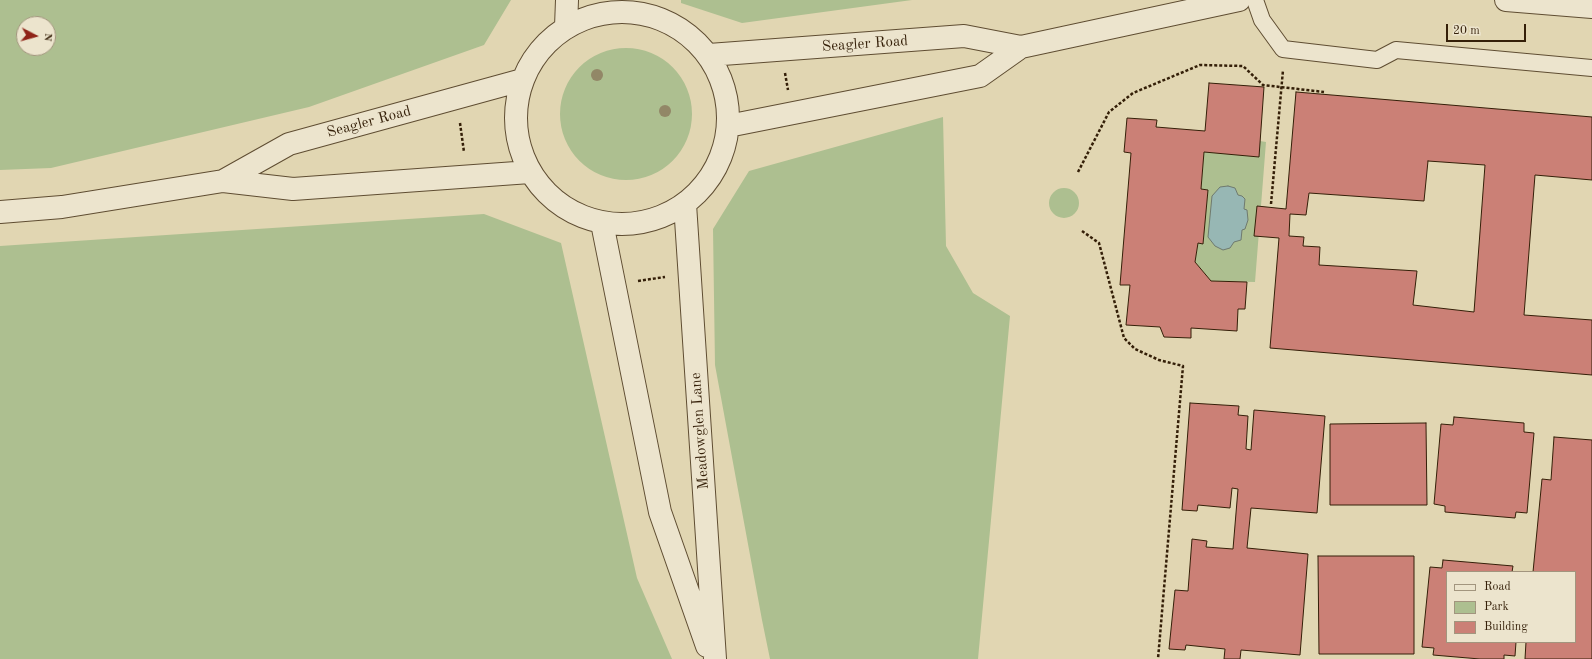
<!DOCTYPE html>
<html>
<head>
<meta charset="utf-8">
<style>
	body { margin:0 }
	#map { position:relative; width:1592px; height:659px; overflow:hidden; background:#e1d6b2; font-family:"Old Standard TT",serif }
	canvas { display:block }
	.legend { position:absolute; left:1446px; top:571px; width:130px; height:72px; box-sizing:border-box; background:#ece4cd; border:1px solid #a2957e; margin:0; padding:5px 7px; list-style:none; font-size:12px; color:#341f08 }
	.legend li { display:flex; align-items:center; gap:8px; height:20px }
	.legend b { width:20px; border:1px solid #a2957e }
	.north { position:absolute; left:16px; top:16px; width:40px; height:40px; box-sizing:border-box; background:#ece4cd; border:1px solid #a2957e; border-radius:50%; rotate:96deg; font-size:11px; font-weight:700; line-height:16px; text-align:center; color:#341f08 }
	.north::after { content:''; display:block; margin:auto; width:14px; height:18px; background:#8f2418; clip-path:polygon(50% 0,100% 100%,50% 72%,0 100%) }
	.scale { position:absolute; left:1446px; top:24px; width:80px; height:18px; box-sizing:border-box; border:2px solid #341f08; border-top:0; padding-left:5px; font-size:12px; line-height:14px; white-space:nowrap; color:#341f08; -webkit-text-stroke:3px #ece4cd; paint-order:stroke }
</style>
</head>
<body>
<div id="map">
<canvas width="1592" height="659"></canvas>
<ul class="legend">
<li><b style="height:5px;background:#ece4cd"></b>Road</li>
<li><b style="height:11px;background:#adbf90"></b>Park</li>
<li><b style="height:11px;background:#cb8076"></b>Building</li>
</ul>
<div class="north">N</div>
<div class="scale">20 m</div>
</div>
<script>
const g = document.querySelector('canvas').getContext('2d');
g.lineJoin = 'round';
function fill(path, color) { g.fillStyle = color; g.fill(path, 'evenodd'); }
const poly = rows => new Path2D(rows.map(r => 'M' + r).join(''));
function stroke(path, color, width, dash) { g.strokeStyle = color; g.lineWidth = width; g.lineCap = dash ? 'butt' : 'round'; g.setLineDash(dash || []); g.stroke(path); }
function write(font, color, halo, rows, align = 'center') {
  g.font = font + ' "Old Standard TT",serif'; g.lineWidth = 4; g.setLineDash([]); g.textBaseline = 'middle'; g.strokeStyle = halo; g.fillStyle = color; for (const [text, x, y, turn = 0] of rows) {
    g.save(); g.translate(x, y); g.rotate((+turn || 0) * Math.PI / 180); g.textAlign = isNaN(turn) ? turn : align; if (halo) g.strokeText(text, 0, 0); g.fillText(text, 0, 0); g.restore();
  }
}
const green = poly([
	[0,0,511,0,484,45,309,107,51,168,0,170],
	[24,24,48,24,48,48,24,48],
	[681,0,912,0,742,23,681,3],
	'560 114a66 66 0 1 1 132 0a66 66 0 1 1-132 0Z',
	[943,117,946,246,973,293,1010,316,978,659,770,659,762,620,715,365,713,229,749,171],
	[1260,141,1266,142,1255,282,1211,281,1195,262,1198,243,1203,243,1208,190,1201,189,1204,152],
	'1049 203a15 15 0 1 1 30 0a15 15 0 1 1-30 0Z',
	[484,214,561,243,637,578,672,659,0,659,0,246]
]);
const water = poly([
	[1228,186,1235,188,1238,195,1242,196,1245,199,1244,209,1247,210,1248,220,1245,229,1242,230,1241,240,1234,242,1230,248,1223,250,1215,246,1208,237,1212,196,1220,187,1228,186]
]);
const building = poly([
	[1209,83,1264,87,1259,157,1204,152,1201,189,1208,190,1203,244,1198,243,1195,262,1211,281,1247,282,1245,309,1238,309,1237,331,1191,328,1191,338,1164,337,1160,327,1126,325,1130,285,1120,285,1131,153,1124,152,1127,118,1157,120,1156,127,1205,131,1209,83],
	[1296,92,1592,117,1592,180,1535,175,1524,315,1592,320,1592,375,1270,348,1279,238,1254,236,1257,206,1286,209,1296,92],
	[1428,161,1485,165,1474,312,1413,305,1417,271,1319,265,1320,247,1303,246,1304,237,1289,236,1290,214,1306,215,1309,193,1424,201,1428,161],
	[1190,403,1239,406,1238,415,1248,416,1246,449,1251,450,1254,410,1325,416,1317,513,1251,508,1247,548,1308,554,1300,655,1241,650,1240,659,1224,659,1225,649,1186,645,1185,650,1169,649,1175,590,1188,591,1192,539,1207,541,1206,547,1233,549,1238,489,1232,488,1230,508,1198,505,1197,511,1182,510,1190,403],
	[1454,417,1524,423,1524,432,1534,433,1527,513,1516,512,1515,518,1445,512,1445,506,1434,504,1441,424,1453,425,1454,417],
	[1426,423,1427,505,1330,505,1330,424,1426,423],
	[1554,437,1592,440,1592,659,1525,659,1526,642,1575,642,1575,572,1533,572,1542,479,1551,480,1554,437],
	[1318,556,1414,556,1414,654,1319,654,1318,556],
	[1443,560,1513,566,1512,572,1447,572,1447,642,1516,642,1515,656,1504,655,1504,659,1480,659,1433,655,1434,648,1422,647,1430,567,1442,568,1443,560]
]);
const path = poly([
	[785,73,788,90],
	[460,123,464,152],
	[1078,172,1109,112,1133,93,1200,65,1243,66,1263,85,1324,92],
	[1271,204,1283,70],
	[1082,231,1099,243,1124,338,1135,349,1159,360,1183,366,1158,659],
	[638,281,665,277]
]);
const service = poly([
	[1255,0,1262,20,1283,49,1377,60,1396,50,1592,68]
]);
const tertiary = poly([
	[1506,0,1592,7],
	'516 118a106 106 0 1 1 212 0a106 106 0 1 1-212 0Z',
	[566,27,567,0],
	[709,55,964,36,1021,47,1239,0],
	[728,126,980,76,1021,47],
	[223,181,289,144,522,80],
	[685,204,715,659],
	[0,212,62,207,223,181,293,189,530,172],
	[602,223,660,512,707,646]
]);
const trees = [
	[597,75],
	[665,111]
];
const streetNames = [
	["Seagler Road",865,44,-4],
	["Seagler Road",369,122,-15],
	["Meadowglen Lane",700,431,-94]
];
fill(green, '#adbf90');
fill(water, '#97b7b4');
stroke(water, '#6f7a6f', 1);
fill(building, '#cb8076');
stroke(building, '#341f08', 1);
stroke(service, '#5f4d32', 18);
stroke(tertiary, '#5f4d32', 24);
stroke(path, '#341f08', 2.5, [3, 2]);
stroke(service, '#ece4cd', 16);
stroke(tertiary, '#ece4cd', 22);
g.fillStyle = '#928767';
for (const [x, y] of trees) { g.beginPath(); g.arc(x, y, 6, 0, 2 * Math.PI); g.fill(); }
write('15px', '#341f08', '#ece4cd', streetNames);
</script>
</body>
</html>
